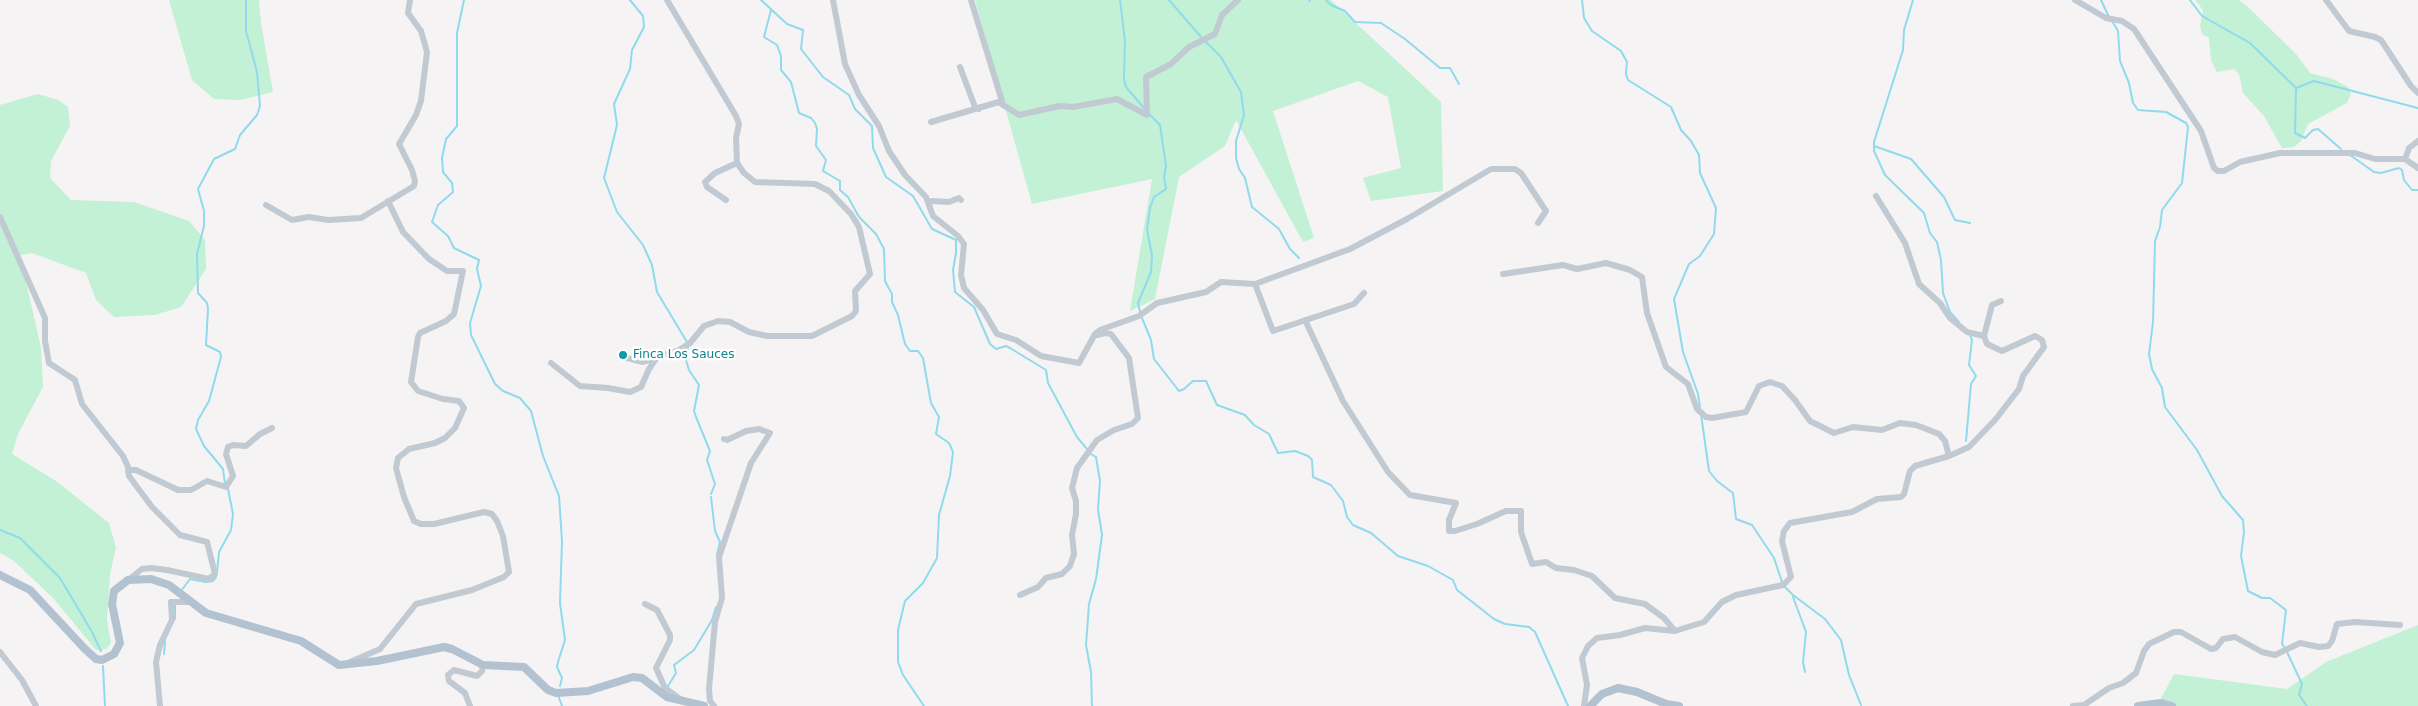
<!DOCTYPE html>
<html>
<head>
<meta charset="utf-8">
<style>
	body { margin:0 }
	canvas { display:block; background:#f5f3f3 }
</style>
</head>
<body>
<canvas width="2418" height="706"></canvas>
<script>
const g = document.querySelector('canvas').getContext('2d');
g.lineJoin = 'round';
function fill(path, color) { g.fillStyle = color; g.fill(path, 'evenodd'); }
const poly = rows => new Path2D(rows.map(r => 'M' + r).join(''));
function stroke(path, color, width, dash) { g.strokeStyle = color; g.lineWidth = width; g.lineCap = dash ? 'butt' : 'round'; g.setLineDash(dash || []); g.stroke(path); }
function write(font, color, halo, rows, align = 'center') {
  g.font = font + ' "DejaVu Sans",sans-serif'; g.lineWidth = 5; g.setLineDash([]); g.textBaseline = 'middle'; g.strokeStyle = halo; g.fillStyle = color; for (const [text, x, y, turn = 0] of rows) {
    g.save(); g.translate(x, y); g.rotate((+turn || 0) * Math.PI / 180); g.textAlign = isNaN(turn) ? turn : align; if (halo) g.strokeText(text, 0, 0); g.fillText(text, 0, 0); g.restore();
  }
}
const green = poly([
	[169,0,259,0,261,23,273,92,240,100,214,99,192,80],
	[975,0,1331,0,1441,102,1443,191,1371,201,1363,178,1401,168,1388,97,1358,81,1273,111,1314,238,1303,242,1236,120,1225,146,1179,177,1155,299,1130,311,1152,179,1032,204],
	[2195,0,2239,0,2248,7,2296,54,2310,73,2333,79,2348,87,2351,94,2347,103,2308,124,2301,141,2294,147,2282,148,2264,116,2243,93,2239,74,2234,69,2217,72,2211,60,2209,38,2202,34,2200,26,2203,10],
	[38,94,58,100,68,107,70,126,51,161,50,178,71,200,134,202,189,221,205,240,206,269,181,307,155,315,114,317,96,300,86,273,32,253,20,255,41,348,43,387,18,434,12,454,56,481,109,523,116,548,110,574,107,620,111,643,106,649,96,650,53,598,13,560,0,553,0,105],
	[2418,625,2418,706,2157,706,2174,674,2287,689,2326,662]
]);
const stream = poly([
	[464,0,457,33,457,126,446,139,442,158,443,172,452,183,453,192,438,205,432,222,448,236,454,248,479,260,477,269,481,286,470,323,471,335,495,384,503,391,520,398,531,411,543,456,559,496,562,541,560,603,565,640,558,662,557,667,562,678,560,686],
	[630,0,643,16,644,27,632,50,630,69,614,104,617,125,604,178,617,212,643,245,652,265,657,292,687,342],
	[761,0,787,24,803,30,801,49,823,77,849,95,855,109,872,126,873,148,886,177,913,196,932,229,956,240,956,253,953,270,955,292,974,307,990,344,996,349,1006,346,1010,348,1046,370,1048,383,1077,437,1087,449],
	[1120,0,1125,41,1124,79,1126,87,1144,108],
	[1169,0,1202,38],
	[1309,0,1310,1],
	[1326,0,1331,5,1345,11,1355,22,1381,23,1405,39,1440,68,1450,68,1459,84],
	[1582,0,1584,18,1592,31,1621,51,1627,62,1626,74,1628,80,1671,107,1681,130,1691,141,1699,155,1700,173,1716,208,1714,234,1700,256,1689,264,1674,299,1683,352,1698,394,1700,407],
	[1913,0,1904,30,1903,50,1874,142,1874,151,1885,175,1924,213,1930,233,1937,242,1941,260,1943,293,1950,312,1959,322],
	[2101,0,2109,17],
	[2190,0,2202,16,2250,43,2296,88,2314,81,2418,108],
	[771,10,764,37,777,45,781,56,781,70,791,82,799,113,811,118,815,123,817,129,816,146,826,160,823,171,840,181,840,190,848,197,859,217,876,234,884,249,885,281,892,294,892,302,898,315,905,344,910,351,918,351,923,358,931,403,939,417,936,434,949,443,953,452,950,476,939,515,937,558,923,583,905,601,898,630,898,662,903,675,924,706],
	[2112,21,2118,31,2120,61,2129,83,2133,103,2138,110,2166,112,2186,123,2188,127,2182,183,2162,210,2160,227,2155,241,2153,322,2149,354,2152,369,2162,388,2165,407,2197,450,2222,496,2243,520,2244,532,2241,556,2248,591,2262,598,2270,598,2286,610,2282,644,2285,648],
	[1205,41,1221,57,1241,92,1244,115,1236,141,1236,158,1239,169,1245,178,1252,207,1279,229,1290,249,1299,258],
	[2296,89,2295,133,2305,138,2313,130,2318,129,2341,149],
	[1874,146,1911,159,1944,197,1955,220,1970,223],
	[2350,155,2374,172,2381,173,2399,168,2402,170,2404,180,2412,190,2418,190],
	[1140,312,1138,303,1151,272,1152,256,1147,229,1150,208,1154,197,1166,189,1164,177,1166,166,1160,125,1149,114],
	[1142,318,1151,340,1154,359,1179,391,1184,389,1193,381,1206,381,1217,405,1245,415,1254,425,1269,434,1278,453,1295,451,1308,456,1312,460,1313,477,1331,485,1343,501,1347,517,1353,525,1371,533,1398,556,1428,566,1453,580,1457,590,1494,619,1505,624,1529,627,1535,632,1568,706],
	[688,348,686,360,689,370,699,385,694,411,696,417,710,451,707,460,715,484,711,494],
	[1701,414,1709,471,1717,481,1733,493,1736,519,1752,525,1774,558,1783,585,1793,595,1825,619,1841,640,1849,675,1861,705],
	[1966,441,1971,384,1976,376,1969,365,1972,340,1970,335],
	[1089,453,1096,457,1100,481,1098,509,1102,535,1096,579,1089,604,1086,645,1091,672,1092,706],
	[225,484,223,469,204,446,196,429,198,420,209,401,221,357,220,352,206,345,208,309,207,303,198,293,197,254,204,226,204,211,198,189,214,159,235,149,240,135,257,115,260,106,257,72,246,31,246,0],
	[711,497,715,531,720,542,717,555],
	[0,530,20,538,60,578,92,632,101,651],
	[217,573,219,552,231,530,233,514,228,489],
	[181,591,190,579,206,582,213,581,216,577],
	[1793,597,1806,632,1803,662,1805,672],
	[175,619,175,604],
	[2287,652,2302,684,2299,695,2307,706],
	[164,654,165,641],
	[103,666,105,706],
	[668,686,676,673,674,665,694,650,712,620,716,607],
	[558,695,562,706]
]);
const minor = poly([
	[833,0,845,64,859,95,879,126,889,151,905,175,926,197,933,216,958,236,964,244,961,275,964,288,983,310,997,334,1016,340,1041,356,1079,363,1095,334,1100,330,1139,316,1157,303,1206,292,1221,282,1255,284,1350,249,1407,219,1491,169,1515,169,1521,173,1546,211,1538,223],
	[2075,0,2106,18,2122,21,2134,29,2201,131,2214,168,2218,171,2224,171,2240,162,2280,153,2355,153,2375,159,2405,159,2418,168],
	[2326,0,2349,31,2375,37,2381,40,2411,86,2418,93],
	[960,67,975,107,979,109],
	[1000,103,1019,115,1060,106,1073,107,1117,99,1147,115],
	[1147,115,1146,77,1171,64,1189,47,1215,34,1222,15,1238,0],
	[931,122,1002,101,971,0],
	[2405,159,2409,148,2418,141],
	[1876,196,1905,243,1919,284,1940,303,1950,318,1967,332,1984,336],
	[726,200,707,187,705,182,715,173,737,163],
	[929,203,932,201,949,202,959,198,961,200],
	[266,205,292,220,309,217,328,220,361,218,414,186,415,181,412,170,399,144,416,115,421,101,427,52,421,31,408,13,410,0],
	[0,217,45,318,45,341,49,363,75,380,82,404,123,456,129,469],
	[1503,274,1563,265,1577,269,1606,263,1630,270,1642,277,1647,313,1666,367,1688,384,1697,409,1706,417,1712,418,1746,412,1759,386,1770,382,1782,386,1795,400,1810,421,1834,433,1853,427,1882,430,1900,423,1916,425,1939,434,1945,441,1949,456],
	[1255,284,1273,331,1354,304,1364,293],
	[1305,320,1343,401,1388,472,1410,495,1456,503,1449,520,1449,531,1455,531,1477,524,1506,511,1521,511,1521,532,1532,564,1546,562,1556,568,1574,570,1592,576,1615,598,1645,604,1664,618,1675,631],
	[627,358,643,362,679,350,690,343,704,326,718,321,730,322,749,332,767,336,812,336,852,316,856,311,855,291,870,274,859,227,851,214,829,191,815,184,755,182,744,173,737,163,736,138,739,124,736,116,667,0],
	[551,363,580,386,608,388,630,392,641,387,649,369,657,357],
	[128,580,142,569,151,568,167,570,209,579,215,574,207,542,180,535,152,507,129,476,128,470,136,470,178,490,191,490,207,481,226,487,233,476,226,454,228,447,233,445,246,446,260,434,272,428],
	[1020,595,1038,587,1046,578,1062,574,1070,566,1074,554,1072,535,1076,514,1076,501,1072,488,1077,468,1097,440,1114,430,1132,424,1138,418,1129,358,1111,334,1105,333,1097,335],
	[645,604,657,610,670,635,670,640,656,668,665,688,680,699],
	[0,652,22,680,36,706],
	[350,662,380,649,416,604,472,590,504,577,509,572,503,536,497,521,492,514,484,512,434,524,421,524,414,521,404,497,396,468,398,458,409,449,435,443,445,438,455,428,464,408,459,401,443,399,418,391,411,382,418,337,420,333,446,321,454,314,463,271,447,271,429,259,403,232,388,201],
	[160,706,156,662,160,645,172,620,171,602,190,602],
	[470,706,465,693,449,681,448,675,454,670,477,676,482,671,483,665],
	[714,706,710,701,709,689,715,622,722,598,719,557,751,463,770,433,759,429,746,431,727,440,724,439],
	[1584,706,1587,685,1582,658,1588,646,1597,638,1620,635,1645,628,1675,631,1704,622,1722,602,1736,595,1783,585,1791,577,1782,541,1784,531,1790,523,1852,512,1877,499,1901,497,1904,494,1910,471,1915,466,1949,456,1969,447,1995,420,2019,389,2023,376,2044,347,2042,340,2035,336,2002,351,1987,344,1984,336,1992,305,2001,301],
	[2073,706,2084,705,2109,688,2123,683,2136,673,2144,651,2149,644,2174,632,2181,632,2211,649,2216,648,2223,639,2235,637,2262,652,2275,655,2300,643,2319,647,2328,646,2332,641,2337,624,2355,622,2400,625]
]);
const major = poly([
	[0,575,30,590,84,648,96,659,102,660,114,654,120,643,112,604,114,591,128,580,151,579,169,585,206,613,301,641,339,665,377,661,444,647,452,649,483,665,524,667,548,690,556,693,588,691,633,677,642,678,667,697,704,706],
	[1590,706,1602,694,1618,688,1637,692,1666,704,1679,706],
	[2138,706,2161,703,2172,706]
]);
const markers = [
	[623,355,5,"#0f9aa8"]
];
const cultureNames = [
	["Finca Los Sauces",633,355]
];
fill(green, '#c3f1d5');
stroke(stream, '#90daee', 2);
stroke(minor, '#c1cad2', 6);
stroke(major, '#b3c2d1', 8);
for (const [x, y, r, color] of markers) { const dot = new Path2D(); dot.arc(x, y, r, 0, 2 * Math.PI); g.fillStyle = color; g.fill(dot); stroke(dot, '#fff', 2); }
write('12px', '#0d838f', '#fff', cultureNames, 'left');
</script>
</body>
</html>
